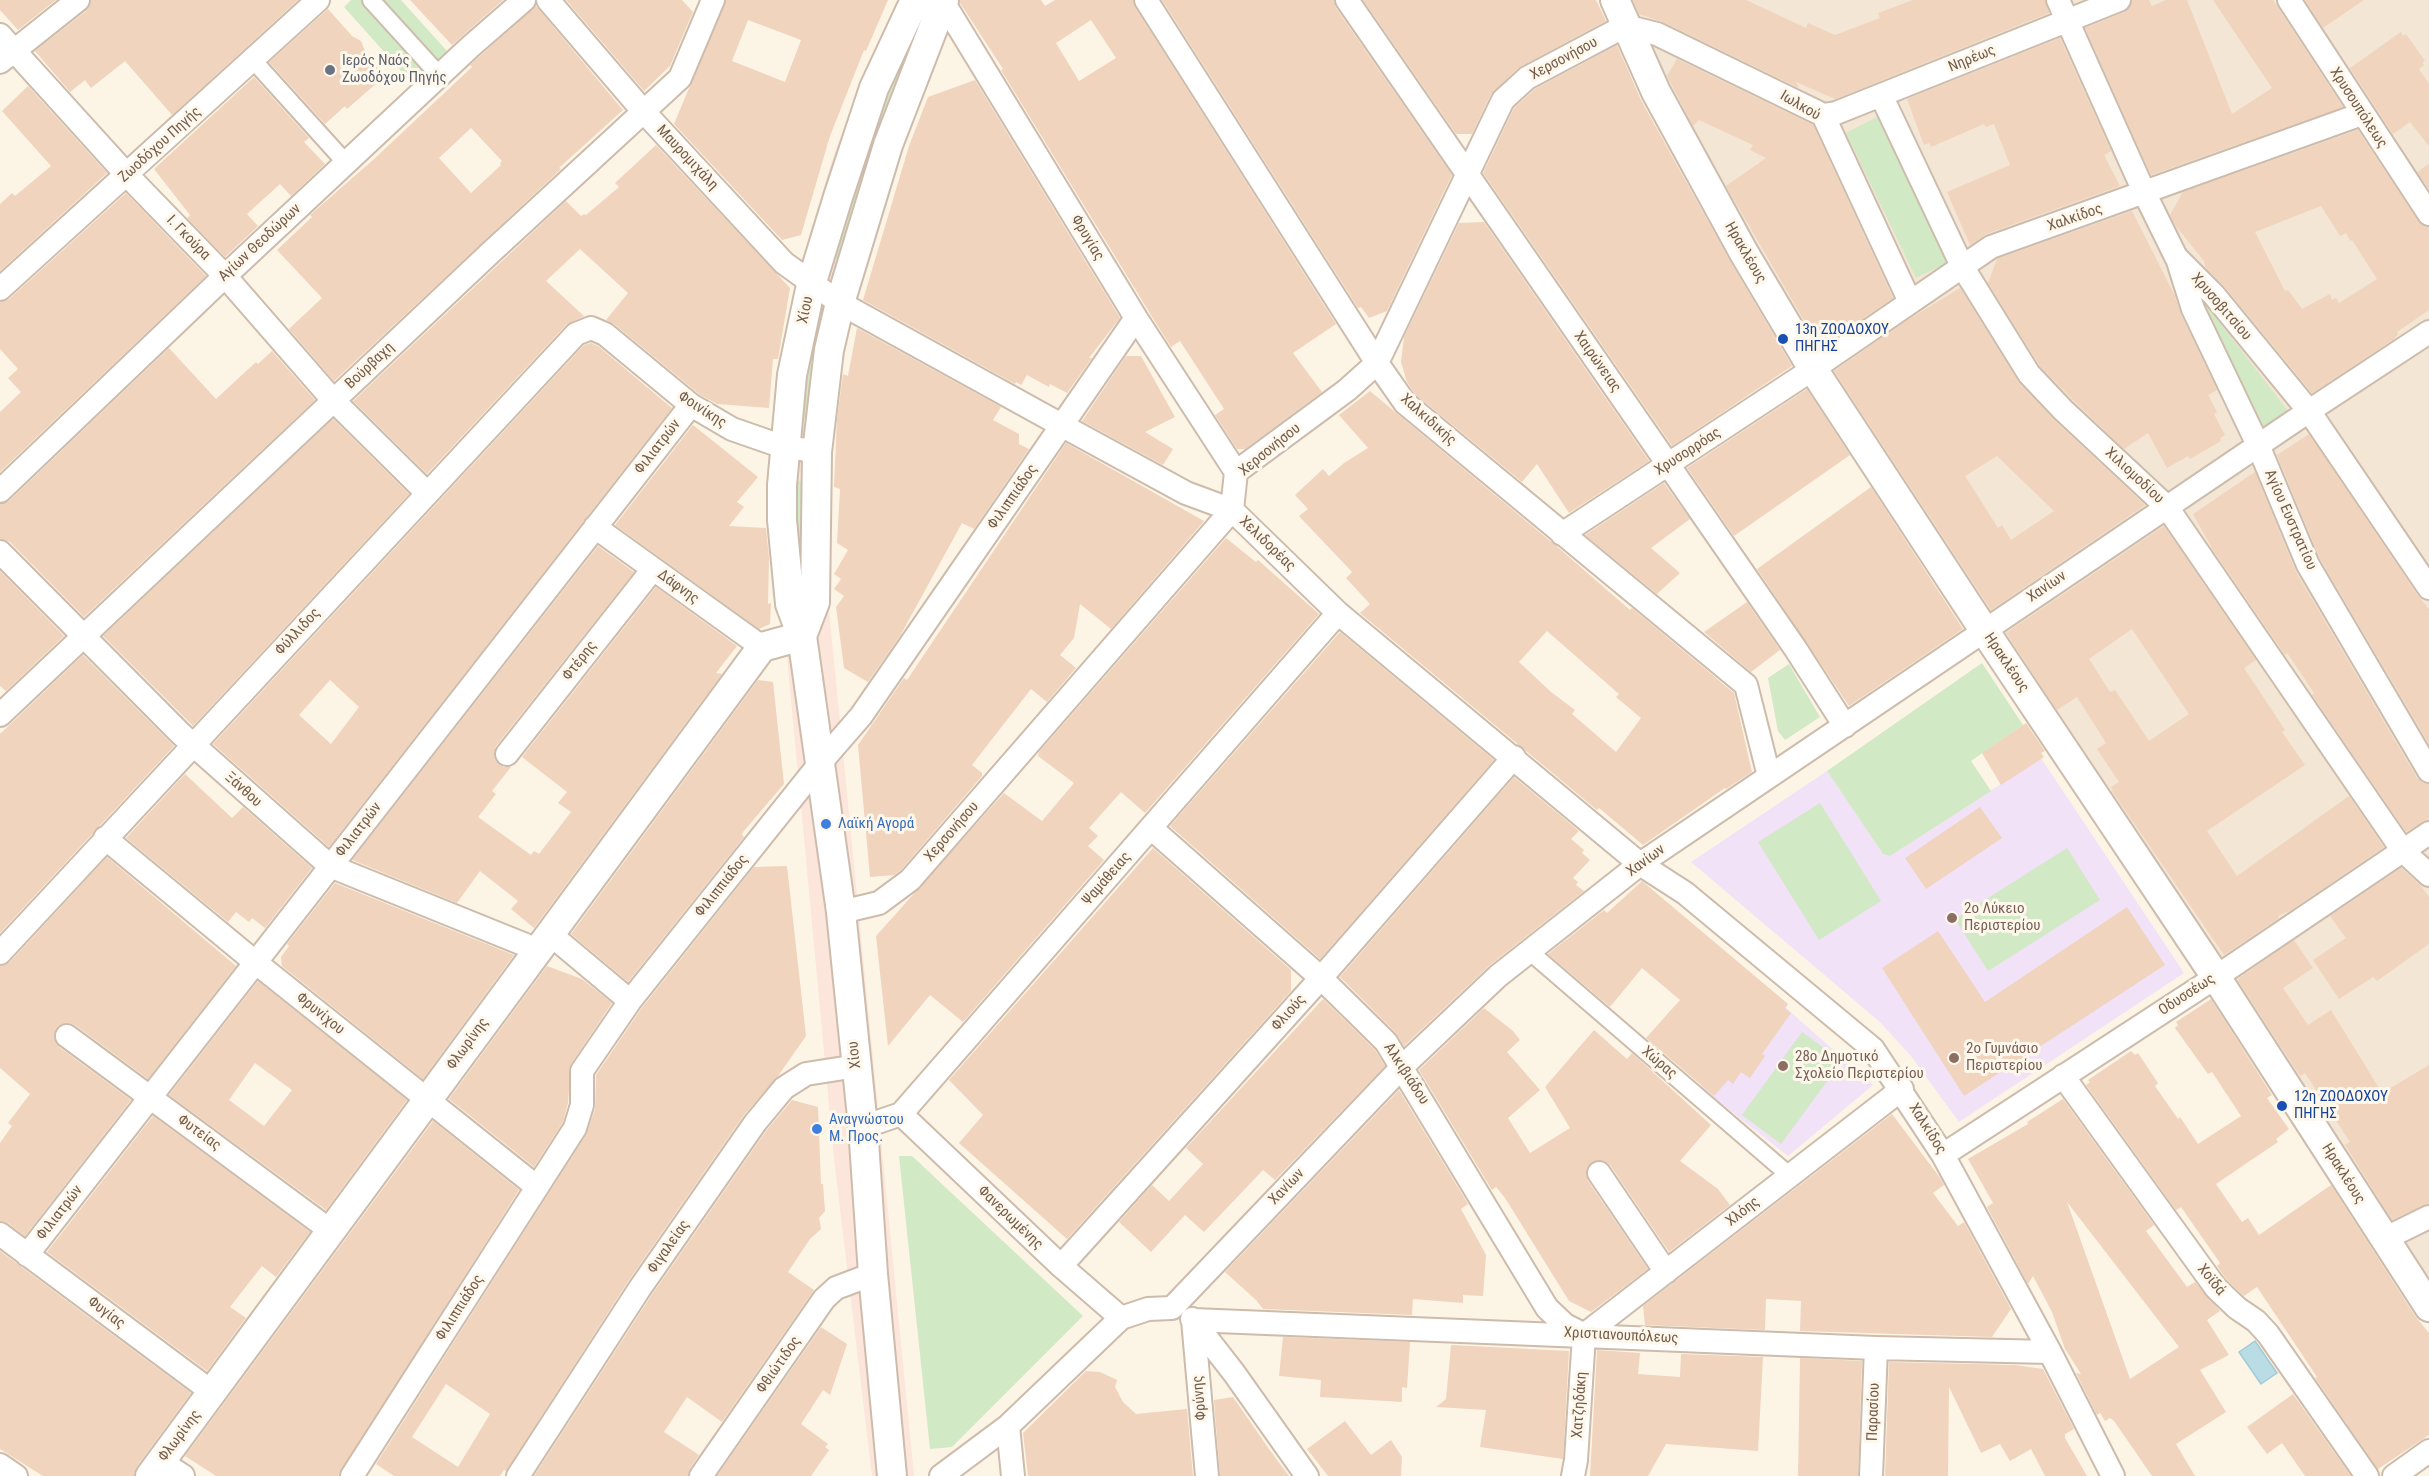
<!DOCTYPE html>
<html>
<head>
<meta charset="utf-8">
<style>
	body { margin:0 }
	canvas { display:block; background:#fcf4e5 }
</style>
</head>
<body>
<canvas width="2429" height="1476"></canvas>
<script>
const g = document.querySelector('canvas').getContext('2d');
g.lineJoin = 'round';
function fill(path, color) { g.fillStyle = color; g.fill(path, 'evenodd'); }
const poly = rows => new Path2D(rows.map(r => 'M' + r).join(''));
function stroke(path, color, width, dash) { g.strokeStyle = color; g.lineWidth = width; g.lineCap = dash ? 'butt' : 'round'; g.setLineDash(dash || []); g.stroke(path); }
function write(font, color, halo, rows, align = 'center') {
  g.font = font + ' "Roboto Condensed",sans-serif'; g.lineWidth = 6; g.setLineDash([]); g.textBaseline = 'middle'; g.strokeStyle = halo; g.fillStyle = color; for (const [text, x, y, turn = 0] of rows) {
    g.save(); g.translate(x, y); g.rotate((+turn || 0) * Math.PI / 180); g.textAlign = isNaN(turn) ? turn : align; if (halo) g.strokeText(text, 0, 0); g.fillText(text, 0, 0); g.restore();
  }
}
const residential = poly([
	[1622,0,2429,0,2429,1292,1822,372]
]);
const commercial = poly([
	[898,0,955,0,885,187,853,297,834,387,826,580,914,1476,872,1476,834,1158,777,550,796,289,831,163,867,66]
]);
const education = poly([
	[2041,758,2184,973,1959,1122,1911,1056,1880,1022,1691,862,1827,771,1883,854,1890,856],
	[1772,991,1788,1004,1786,1008,1873,1085,1788,1156,1700,1087,1767,992]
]);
const green = poly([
	[351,0,401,0,447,51,412,83,344,7],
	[916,28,839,258,833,259,865,139],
	[1879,116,1949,262,1916,278,1846,133],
	[2202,300,2288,411,2264,427],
	[814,335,819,341,808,415,802,419,800,377],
	[800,481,803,483,805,551,797,595,795,482],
	[1982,663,2023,725,1971,761,1991,791,1890,856,1883,854,1827,771],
	[1789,664,1820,717,1785,740,1778,731,1768,678],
	[1820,803,1881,901,1819,940,1758,842],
	[2067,848,2100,900,1988,971,1955,919],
	[1802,1032,1842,1061,1781,1144,1742,1115],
	[899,1156,912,1156,1083,1316,952,1447,930,1449]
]);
const water = poly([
	[2255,1341,2277,1373,2261,1384,2239,1352,2255,1341]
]);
const building = poly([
	[0,0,56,0,18,30,0,10],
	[91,0,298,0,172,115,125,61,91,88,85,80,70,92,35,51,86,11],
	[410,0,503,0,452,45],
	[566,0,682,0,693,12,670,66,644,91],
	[726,0,888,0,866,51,864,50,830,136,801,235,782,240,674,124],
	[748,20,801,40,785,82,732,61],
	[960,0,1041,0,1045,6,1055,0,1133,0,1135,7,1336,324,1293,353,1322,392,1245,449,1237,449,1215,415,1224,409,1180,341,1171,347,1154,320,1001,70,1003,69,960,3],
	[1091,20,1116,58,1079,81,1056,43],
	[1162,0,1334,0,1336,8,1452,175,1387,311,1369,318,1361,307,1358,308],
	[1363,0,1596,0,1606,21,1518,68,1491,94,1472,134,1456,134],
	[1633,0,1746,0,1806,28,1808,23,1835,35,1880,18,1878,13,1913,0,2045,0,2049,13,1835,99,1796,82,1799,88,1663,22,1639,14],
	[2132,0,2149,0,2152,6,2166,0,2187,0,2232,114,2272,88,2213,0,2273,0,2343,107,2151,175,2085,28,2125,12,2130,8],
	[2305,0,2364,0,2323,28],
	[536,6,623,110,559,168,561,169,334,381,289,329,322,298,277,250,312,217,310,215,373,160,472,67,470,65],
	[471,128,502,161,500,163,501,165,471,193,439,158],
	[328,9,352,36,361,41,365,51,386,75,347,109,345,106,325,124,269,62],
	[2401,32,2403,36,2406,34,2425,61,2422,63,2424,65,2419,69,2429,84,2429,146,2410,122,2393,134,2350,68],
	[2060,38,2111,151,2104,155,2120,186,1986,234,1970,245,1947,192,2010,165,1994,124,1986,127,1984,124,1931,147,1929,143,1924,145,1907,99],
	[1617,45,1641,100,1730,261,1792,366,1672,446,1483,173,1514,108,1535,89],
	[1677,59,1813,125,1893,298,1820,348,1726,186,1766,158,1750,150,1753,145,1699,120,1693,126,1667,76],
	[254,77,309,138,304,142,325,164,291,196,280,184,247,214,258,226,225,257,187,218,190,215,154,169],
	[975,80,1120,318,1089,358,1092,358,1067,393,1050,384,1049,387,1027,375,1021,385,1016,382,1015,384,863,300,909,146,928,97],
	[28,86,107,173,0,271,0,204,12,193,15,196,51,166,2,111],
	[2358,130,2418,221,2429,227,2429,310,2397,332,2398,334,2394,339,2312,393,2224,286,2206,268,2204,261,2175,225,2170,215,2183,192],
	[2321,206,2340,236,2346,233,2350,241,2352,240,2377,279,2339,303,2336,298,2332,300,2330,294,2302,309,2288,290,2285,291,2255,232],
	[656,145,790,288,778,359,773,359,769,408,717,404,699,394,614,324,606,320,628,293,580,249,546,281,584,316,566,325,427,474,353,401,566,201,581,216,584,214,586,215,619,187,615,183],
	[2429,164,2429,189,2417,172],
	[126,193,206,276,0,472,0,412,21,392,8,378,18,369,0,349,0,302,9,299],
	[2132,211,2174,294,2181,315,2217,390,2208,395,2217,412,2214,414,2225,435,2220,438,2221,441,2190,459,2188,456,2167,468,2148,433,2124,449,2073,400,2040,366,1988,283,1997,259],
	[1484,222,1649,461,1569,513,1537,464,1522,482,1415,394,1407,382,1401,362,1404,337,1459,223],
	[1960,288,2019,383,2054,420,2145,505,1991,610,1834,371,1906,321],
	[1997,456,2054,511,2011,540,2002,525,1998,528,1965,476],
	[857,328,1001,407,993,420,1019,434,1019,444,1029,449,974,529,962,523,900,636,868,682,844,668,836,607,844,596,834,589,841,579,834,574,848,550,837,543,840,489,834,487,837,419,843,374,848,376],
	[591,343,598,346,672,408,329,847,213,744,584,345],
	[330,680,359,707,331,744,299,715],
	[169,348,216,399,256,362,258,364,272,351,315,400,84,617,10,542,0,539,0,504,9,501],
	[1126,356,1141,356,1175,417,1145,432,1173,449,1163,465,1082,421],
	[1807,389,1850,455,1734,536,1687,468],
	[1370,391,1561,550,1630,610,1632,608,1734,693,1752,772,1726,789,1725,788,1643,845,1599,808,1597,810,1360,613,1370,604,1346,578,1352,572,1299,516,1308,509,1295,495,1323,469,1329,476,1344,463,1368,448,1339,415],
	[1547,631,1619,694,1616,697,1641,718,1616,752,1572,714,1575,710,1551,692,1519,662],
	[333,419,409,494,193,726,103,636],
	[693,425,758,477,737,502,744,507,729,526,766,528,769,558,768,604,771,603,770,624,759,629,615,525],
	[2309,434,2418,596,2429,609,2429,744,2320,559,2277,455],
	[1066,443,1204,521,1111,629,1080,604,1074,638,1060,655,1076,668,1047,702,1031,689,972,765,982,773,982,776,901,870,894,875,870,877,858,745,904,678,907,680],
	[2255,472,2296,572,2417,778,2423,783,2429,784,2429,818,2406,832,2312,695,2314,693,2290,657,2287,653,2285,655,2213,550,2193,514],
	[1664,483,1690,519,1651,548,1680,573,1657,594,1585,535],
	[1871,487,1963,629,1849,706,1757,569],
	[2164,526,2256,660,2244,668,2285,730,2282,732,2305,765,2207,831,2237,876,2349,796,2384,847,2291,910,2278,916,2279,918,2224,955,2112,791,2113,790,2111,787,2119,782,2097,749,2106,743,2077,697,2057,710,2006,633],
	[2132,629,2189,714,2149,741,2115,690,2110,692,2089,659],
	[1226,538,1256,562,1258,560,1319,614,1145,813,1121,792,1089,828,1098,836,1088,846,1104,860,963,1022,930,995,888,1046,876,936,1004,793,1042,821,1074,783,1038,756,1039,752],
	[598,546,634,572,496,746,494,753,495,760,504,767,511,767,492,791,496,794,478,817,531,855,534,851,539,854,571,812,558,803,567,792,522,757,656,587,737,646,716,673,722,674,534,928,511,909,518,901,480,871,457,903,352,860],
	[0,571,64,636,6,691,0,686],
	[1747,602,1780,650,1751,672,1704,632],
	[1340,632,1494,760,1320,959,1170,826],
	[83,655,174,746,0,933,0,734],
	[758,680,773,682,784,784,743,832,742,835,744,837,628,982,571,934],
	[2026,723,2045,751,2041,753,2044,757,2001,785,1982,753],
	[185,774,232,818,243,807,312,868,265,928,252,918,249,922,236,912,228,922,126,838],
	[1514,777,1579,831,1571,839,1584,850,1582,853,1590,860,1573,878,1578,882,1576,885,1584,891,1490,965,1404,1046,1395,1032,1340,977],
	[1980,807,2002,838,1926,889,1905,858],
	[1153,848,1291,970,1291,991,1067,1239,959,1143,983,1115,949,1080],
	[107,857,236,966,148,1079,75,1025,68,1023,57,1028,54,1035,59,1047,131,1100,25,1236,8,1223,0,1221,0,1143,12,1126,8,1123,30,1094,0,1068,0,966,10,962],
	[787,866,806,1036,778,1076,744,1115,629,1280,506,1471,504,1470,500,1476,394,1476,376,1464,586,1135,595,1109,596,1075,641,1009,754,867],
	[446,1384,490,1414,458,1467,412,1437],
	[2401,868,2421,886,2429,897,2429,944,2377,981,2373,977,2339,999,2313,960,2346,938,2330,916],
	[1642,881,1788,1004,1785,1008,1791,1013,1762,1054,1765,1056,1750,1078,1741,1072,1733,1084,1728,1080,1714,1096,1646,1038,1680,1000,1642,968,1610,1007,1548,954,1604,910,1607,913],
	[335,883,514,955,423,1079,282,966,281,957,289,946,287,944],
	[2127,907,2165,965,1964,1096,1882,968,1938,931,1985,1002],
	[2294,940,2313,968,2283,988,2308,1025,2331,1010,2382,1093,2429,1065,2429,1203,2392,1220,2345,1145,2350,1142,2305,1073,2300,1076,2238,981,2239,978],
	[547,966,582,979,612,1003,571,1064,568,1103,563,1122,534,1167,449,1099],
	[258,981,407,1100,326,1210,169,1095],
	[255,1063,292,1090,264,1126,229,1100],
	[1323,999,1375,1050,1385,1066,1275,1180,1263,1170,1204,1232,1185,1215,1151,1252,1119,1222,1152,1185,1169,1201,1203,1164,1186,1148],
	[2211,999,2272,1095,2267,1098,2289,1129,2276,1139,2278,1142,2216,1184,2242,1222,2248,1218,2259,1235,2331,1185,2415,1316,2429,1333,2429,1435,2378,1469,2315,1378,2317,1377,2257,1287,2244,1296,2226,1279,2217,1266,2220,1263,2181,1207,2176,1210,2086,1085,2090,1082,2088,1080,2131,1051,2135,1055,2138,1053,2158,1083,2155,1086,2178,1119,2180,1117,2198,1144,2241,1116,2212,1072,2208,1074,2175,1028,2178,1025,2176,1022],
	[1484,1008,1513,1031,1520,1040,1507,1052,1540,1090,1508,1118,1530,1153,1570,1128,1545,1087,1594,1030,1627,1059,1632,1053,1711,1125,1680,1161,1718,1189,1730,1205,1669,1252,1610,1165,1604,1161,1597,1160,1587,1167,1586,1173,1588,1181,1648,1269,1591,1312,1569,1301,1505,1198,1496,1187,1492,1190,1419,1070],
	[1399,1090,1468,1204,1461,1209,1486,1255,1483,1296,1463,1295,1463,1303,1413,1299,1412,1315,1263,1309,1256,1300,1225,1272],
	[2063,1099,2154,1225,2146,1231,2187,1287,2195,1282,2220,1311,2207,1320,2229,1355,2200,1370,2226,1412,2176,1444,2195,1476,2152,1476,2114,1421,2110,1418,2105,1421,2100,1413,2097,1415,2076,1373,2081,1374,2065,1349,2052,1312,2033,1276,2028,1284,1987,1207,1993,1203,1968,1159,2028,1124,2027,1122],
	[2067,1202,2179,1347,2130,1379],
	[792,1100,818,1107,821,1184,823,1184,825,1211,819,1218,821,1229,810,1239,788,1272,814,1290,722,1422,687,1397,664,1432,699,1455,690,1468,688,1476,534,1476,651,1296,766,1131],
	[1892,1114,1941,1179,1944,1185,1933,1193,1958,1226,1964,1222,2011,1309,1992,1337,1800,1331,1801,1301,1766,1299,1765,1330,1645,1325,1643,1306],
	[153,1116,310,1232,276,1277,262,1266,230,1307,246,1318,207,1371,47,1252],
	[433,1121,519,1190,338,1476,216,1476,185,1456],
	[0,1251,191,1393,137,1466,134,1476,43,1476,0,1449],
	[821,1327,847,1344,830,1395,823,1390,801,1424,828,1444,825,1447,829,1450,811,1476,717,1476],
	[1283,1337,1410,1342,1407,1388,1402,1387,1402,1402,1320,1397,1321,1380,1279,1376],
	[1451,1345,1569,1351,1563,1459,1480,1447,1486,1410,1436,1407,1446,1399],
	[1597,1350,1640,1353,1638,1374,1680,1377,1681,1354,1763,1357,1758,1451,1666,1444,1648,1476,1590,1476],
	[1800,1358,1862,1361,1858,1476,1798,1476],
	[1889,1362,2015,1365,2043,1369,2074,1429,2065,1434,2065,1438,2087,1476,2045,1476,2031,1449,2010,1461,2000,1444,1981,1453,1949,1387,1948,1476,1885,1476],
	[1086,1371,1100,1372,1117,1380,1115,1387,1123,1402,1136,1414,1187,1409,1193,1476,1028,1476,1023,1433],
	[2293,1394,2351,1476,2305,1476,2282,1443,2267,1454,2247,1427],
	[1233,1397,1269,1449,1289,1476,1220,1476,1214,1400],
	[1345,1421,1371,1455,1391,1440,1402,1457,1401,1476,1328,1476,1307,1449]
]);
const pedestrian = poly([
	[371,0,440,76],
	[253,60,346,163],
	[1529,951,1789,1175]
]);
const minor = poly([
	[548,0,644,112,784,263,840,303,1063,426,1186,493,1232,510,1338,613,1640,864,1685,893,1873,1049,1943,1155,2050,1352,2113,1476],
	[942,0,1136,318,1236,472],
	[1146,0,1377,363,1405,403,1746,685,1769,776],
	[1347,0,1795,648,1845,726],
	[2058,0,2145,194,2176,257,2214,295,2309,411,2429,588],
	[2289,0,2429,214],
	[0,35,127,175,225,276,333,400,427,493],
	[0,62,78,0],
	[1881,95,1962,266,2029,374,2063,410,2167,507,2403,851,2429,875],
	[1823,115,1836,113,2119,0],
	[2178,261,2193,309,2258,445,2308,565,2429,771],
	[0,289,318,0],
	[0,491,225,276,470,47,524,0],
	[595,527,762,647],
	[1562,534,1813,369,1991,247,2362,114],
	[0,552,181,734,330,866,538,950],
	[0,715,489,254,680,78,713,0],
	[507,754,653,569],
	[1151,828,1321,978,1386,1042,1547,1308,1565,1325,1583,1334],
	[105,838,255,962,537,1187],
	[841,912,879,903,910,880,1232,510,1236,472,1347,390,1377,363,1503,100,1527,78,1625,26,1657,34,1815,111,1823,115,1910,302],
	[550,934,630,1001],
	[0,953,576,334,591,328,605,334,691,405,732,429,778,445,817,452],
	[67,1036,331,1231],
	[2063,1076,2216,1288,2237,1308,2256,1321,2268,1334,2367,1476],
	[901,1114,1061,1266,1121,1318],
	[863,1127,901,1114,1338,613],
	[1943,1155,2216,977,2429,833],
	[1599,1173,1666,1272],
	[0,1234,212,1392],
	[2384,1239,2429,1217],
	[27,1255,691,405],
	[1061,1266,1321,978,1514,757],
	[1192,1319,1234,1373,1307,1476],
	[1584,1335,1902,1089],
	[1008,1426,1013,1476],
	[160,1461,183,1476],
	[0,1465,16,1476],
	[352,1476,575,1128,582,1105,582,1071,630,1001,821,762,861,716,1136,318],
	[518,1476,640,1288,755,1123,784,1088,806,1074,857,1066],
	[701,1476,824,1299,836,1288,873,1274],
	[941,1476,1008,1426,1121,1318,1148,1309,1172,1308,1403,1066,1498,976,1640,864,2309,411,2429,332],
	[1207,1476,1193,1320,1876,1348,2050,1352],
	[1573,1476,1576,1460,1584,1335],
	[1871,1476,1876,1348],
	[2394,1476,2429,1451]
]);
const tertiary = poly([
	[1615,0,1656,92,1744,253,1813,369,1984,630,2216,977,2429,1307],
	[802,636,815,602,817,452,829,350,840,303,888,145,944,0],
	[150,1476,762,647,802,636],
	[892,1476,873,1274,863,1127,841,912,802,636,790,604,782,520,782,485,792,375,811,285,838,197,874,88,915,0]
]);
const markers = [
	[330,70,6,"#6b7280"],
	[1783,339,6,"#1a4fb4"],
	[826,824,6,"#3f7fe0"],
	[1952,918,6,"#8d6e63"],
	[1954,1058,6,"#8d6e63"],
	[1783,1066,6,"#8d6e63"],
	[2282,1106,6,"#1a4fb4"],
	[817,1129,6,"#3f7fe0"]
];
const streetNames = [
	["Χερσονήσου",1564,59,-28],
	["Νηρέως",1972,59,-22],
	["Ιωλκού",1800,106,30],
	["Χρυσουπόλεως",2358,108,57],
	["Ζωοδόχου Πηγής",160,145,-42],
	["Μαυρομιχάλη",687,158,47],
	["Χαλκίδος",2075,218,-19],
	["Ι. Γκούρα",188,238,46],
	["Φρυγίας",1087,238,59],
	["Αγίων Θεοδώρων",260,243,-43],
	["Ηρακλέους",1745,253,60],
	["Χρυσοβιτσίου",2221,307,49],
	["Χίου",806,310,-78],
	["Χαιρώνειας",1597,362,55],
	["Βούρβαχη",370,366,-43],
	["Φοινίκης",702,410,33],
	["Χαλκιδικής",1428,420,42],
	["Φιλιατρών",658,447,-52],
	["Χερσονήσου",1270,450,-39],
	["Χρυσορρόας",1688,452,-33],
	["Χιλιομοδίου",2134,476,43],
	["Φιλιππιάδος",1013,497,-55],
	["Αγίου Ευστρατίου",2290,520,66],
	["Χελιδορέας",1267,544,44],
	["Δάφνης",678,587,36],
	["Χανίων",2047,587,-34],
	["Φύλλιδος",298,632,-47],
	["Φτέρης",580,661,-52],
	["Ηρακλέους",2006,663,56],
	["Ξάνθου",243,790,42],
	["Φιλιατρών",359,830,-52],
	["Χερσονήσου",952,832,-49],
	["Χανίων",1646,861,-36],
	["Ψαμάθειας",1107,879,-49],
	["Φιλιππιάδος",722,886,-51],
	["Οδυσσέως",2187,995,-33],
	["Φλιούς",1289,1013,-48],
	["Φρυνίχου",320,1014,39],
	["Φλωρίνης",468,1044,-54],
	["Χίου",855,1055,-96],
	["Χώρας",1659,1063,41],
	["Αλκιβιάδου",1406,1074,57],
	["Χαλκίδος",1927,1129,58],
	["Φυτείας",199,1133,36],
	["Ηρακλέους",2343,1174,58],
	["Χανίων",1287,1187,-46],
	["Χλόης",1743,1212,-38],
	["Φιλιατρών",60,1213,-52],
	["Φανερωμένης",1010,1218,44],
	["Φιγαλείας",669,1247,-55],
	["Χοϊδά",2211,1280,51],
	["Φιλιππιάδος",460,1308,-57],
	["Φυγίας",106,1313,37],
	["Χριστιανουπόλεως",1621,1336,3],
	["Φθιώτιδος",779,1365,-55],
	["Φρύνης",1200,1398,-95],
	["Χατζηδάκη",1580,1405,-86],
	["Παρασίου",1874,1412,-88],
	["Φλωρίνης",180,1436,-53]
];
const worshipNames = [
	["Ιερός Ναός",342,61],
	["Ζωοδόχου Πηγής",342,78]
];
const transitNames = [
	["13η ΖΩΟΔΟΧΟΥ",1795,330],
	["ΠΗΓΗΣ",1795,347],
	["12η ΖΩΟΔΟΧΟΥ",2294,1097],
	["ΠΗΓΗΣ",2294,1114]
];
const shopNames = [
	["Λαϊκή Αγορά",838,824],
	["Αναγνώστου",829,1120],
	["Μ. Προς.",829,1137]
];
const educationNames = [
	["2ο Λύκειο",1964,909],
	["Περιστερίου",1964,926],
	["2ο Γυμνάσιο",1966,1049],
	["Περιστερίου",1966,1066],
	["28ο Δημοτικό",1795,1057],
	["Σχολείο Περιστερίου",1795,1074]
];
fill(residential, '#f3e6d4');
fill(commercial, '#fce5da');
fill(education, '#f1e2f8');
fill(green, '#d1e9c4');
fill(water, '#badce5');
stroke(water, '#a1cbd6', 1.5);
fill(building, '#f0d4be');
stroke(pedestrian, '#cdbcac', 20);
stroke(minor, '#cdbcac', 26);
stroke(tertiary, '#cdbcac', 32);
stroke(pedestrian, '#fff', 16);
stroke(minor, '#fff', 22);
stroke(tertiary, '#fff', 28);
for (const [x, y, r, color] of markers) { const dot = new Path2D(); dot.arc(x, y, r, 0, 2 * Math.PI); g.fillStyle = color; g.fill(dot); stroke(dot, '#fef8ec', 2); }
write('15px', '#745c4b', '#fef8ec', streetNames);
write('15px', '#5b616d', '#fef8ec', worshipNames, 'left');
write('15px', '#164399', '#fef8ec', transitNames, 'left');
write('15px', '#366cbe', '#fef8ec', shopNames, 'left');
write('15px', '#785e54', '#fef8ec', educationNames, 'left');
</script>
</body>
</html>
